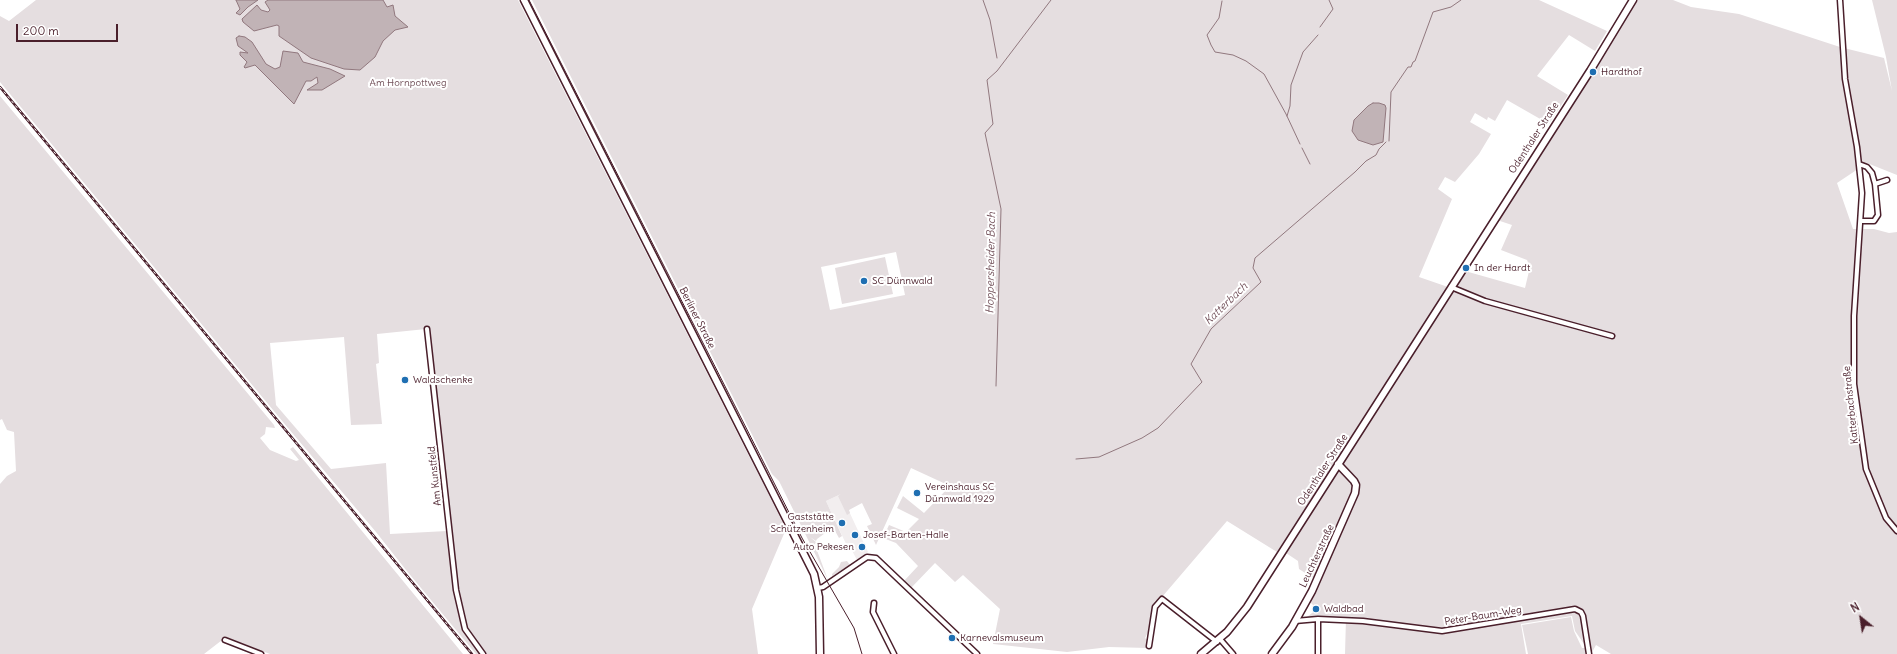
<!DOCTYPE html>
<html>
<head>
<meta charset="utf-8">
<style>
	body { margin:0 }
	#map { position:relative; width:1897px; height:654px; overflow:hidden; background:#fff; font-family:Delius,sans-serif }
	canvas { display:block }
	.north { position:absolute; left:1841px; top:598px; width:40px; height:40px; -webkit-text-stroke:3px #fff; paint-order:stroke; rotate:330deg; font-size:11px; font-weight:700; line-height:16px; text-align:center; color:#4a1f2b }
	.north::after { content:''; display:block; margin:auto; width:14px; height:18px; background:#4a1f2b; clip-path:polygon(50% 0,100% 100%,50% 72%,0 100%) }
	.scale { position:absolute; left:16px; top:24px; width:102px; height:18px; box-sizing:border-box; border:2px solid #4a1f2b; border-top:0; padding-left:5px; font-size:12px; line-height:14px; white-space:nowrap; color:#4a1f2b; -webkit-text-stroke:3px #fff; paint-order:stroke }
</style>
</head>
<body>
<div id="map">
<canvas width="1897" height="654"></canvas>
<div class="north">N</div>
<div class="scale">200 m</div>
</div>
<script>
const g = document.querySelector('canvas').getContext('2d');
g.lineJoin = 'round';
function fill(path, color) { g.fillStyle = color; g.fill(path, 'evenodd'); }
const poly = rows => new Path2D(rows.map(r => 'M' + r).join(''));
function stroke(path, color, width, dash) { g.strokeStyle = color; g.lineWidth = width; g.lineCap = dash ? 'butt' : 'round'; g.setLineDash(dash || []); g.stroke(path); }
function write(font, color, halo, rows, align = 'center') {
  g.font = font + ' Delius,sans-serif'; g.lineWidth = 4; g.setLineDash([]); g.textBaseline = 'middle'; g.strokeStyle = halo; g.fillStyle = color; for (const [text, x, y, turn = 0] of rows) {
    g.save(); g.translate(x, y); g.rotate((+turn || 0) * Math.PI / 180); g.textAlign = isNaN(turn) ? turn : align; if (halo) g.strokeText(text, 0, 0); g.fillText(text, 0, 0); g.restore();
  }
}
const built = poly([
	[841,494,868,552,857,560,849,545,847,546,826,501]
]);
const green = poly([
	[36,0,518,0,786,529,752,609,758,654,476,654,406,570,376,532,288,428,0,82,0,16,9,21],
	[426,329,447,531,390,534,386,463,331,469,276,405,270,343,344,337,351,425,382,424,376,364,379,363,377,334],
	[532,0,1539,0,1607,31,1595,51,1569,35,1537,76,1568,95,1549,124,1507,100,1495,121,1488,117,1487,120,1475,113,1470,122,1491,134,1479,154,1455,182,1445,177,1438,189,1452,199,1419,277,1448,287,1277,552,1227,521,1162,597,1155,601,1150,628,1145,638,1149,641,1148,648,1109,647,1067,652,993,644,1000,609,963,575,955,582,935,563,911,588,904,581,918,566,896,543,883,538,889,525,906,532,919,519,897,508,903,496,924,513,950,486,911,468,876,545,867,526,872,524,862,503,849,510,850,513,847,515,838,496,841,494,826,501,842,536,839,538,834,529,832,528,817,539,816,541,810,537,816,542,815,545,828,580,779,481,772,474],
	[896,252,905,295,830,310,821,267],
	[1636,0,1673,0,1691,7,1739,14,1840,47,1884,58,1892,91,1886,57,1872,0,1897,0,1897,175,1867,163,1837,183,1853,229,1874,229,1889,233,1897,232,1897,654,1611,654,1596,645,1591,654,1575,631,1572,616,1521,624,1526,654,1345,654,1346,618,1307,617,1317,609,1309,601,1361,485,1341,465,1465,271,1525,288,1530,267,1527,260,1501,250,1512,225,1497,220],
	[0,96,274,425,275,428,266,427,265,434,260,438,270,450,296,461,299,460,290,449,293,447,463,654,270,654,226,637,204,654,0,654,0,484,7,476,16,471,14,432,7,430,2,419,0,420],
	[885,257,893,294,842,304,835,268],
	[1339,468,1352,481,1354,491,1316,580,1299,569,1298,561,1286,553],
	[847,561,850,565,832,576,832,574,839,567,841,562],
	[1571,617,1574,631,1582,648,1586,648,1587,654,1528,654,1522,625]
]);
const water = poly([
	[236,0,258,0,248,7,240,15,236,13,240,9,236,0],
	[268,0,383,0,387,7,393,5,395,16,408,27,395,30,383,41,375,57,360,70,344,69,311,58,279,36,279,26,277,25,254,31,243,22,242,19,257,5,261,10,268,12,270,10,265,2,268,0],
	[239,36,245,37,252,42,266,64,275,69,280,67,283,51,298,53,303,62,330,69,345,76,322,90,307,90,318,83,317,77,311,81,306,81,294,104,255,65,245,68,244,67,247,62,240,55,240,52,248,53,238,46,236,38,239,36],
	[1373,103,1379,103,1385,105,1386,108,1383,142,1373,145,1358,140,1352,131,1354,120,1368,106,1373,103]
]);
const stream = poly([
	[983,0,990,20,997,58],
	[1222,1,1219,18,1207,35,1211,45,1215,52,1233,55,1246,61,1264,74,1286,114,1300,144],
	[1320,27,1333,9,1329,0],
	[1287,116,1290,106,1291,85,1303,52,1318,35],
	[1389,141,1391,92,1408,67,1411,67,1413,62,1415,61,1433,12,1451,7,1461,0],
	[1302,148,1310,164],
	[996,386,1001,209,985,133,993,124,987,80,997,71,1051,0],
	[1076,459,1099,457,1142,438,1158,428,1202,382,1191,364,1211,329,1261,282,1253,268,1255,258,1355,172,1366,161,1376,155,1379,149,1386,142]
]);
const street = poly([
	[1840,0,1845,79,1857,147,1862,193,1854,316,1854,384,1866,469,1886,518,1897,531],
	[1859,164,1867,167,1872,173,1875,184,1878,215,1874,221,1861,221],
	[1875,184,1887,180],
	[1451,287,1485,301,1612,336],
	[427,329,456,590,465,629,483,654],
	[818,588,823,587,867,557,876,558,977,654],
	[874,603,873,612,894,654],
	[1318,619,1318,654],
	[1295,621,1318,619,1363,621,1442,631,1575,609,1581,612,1583,616,1589,654],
	[1220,639,1233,654],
	[225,640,261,654],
	[1149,646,1155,607,1162,599,1217,642]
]);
const secondary = poly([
	[524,0,814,574,819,597,820,654],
	[1201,654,1227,632,1247,607,1590,71,1633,0],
	[1272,654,1292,627,1312,591,1355,493,1356,485,1354,481,1338,464]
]);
const tram = poly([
	[529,0,802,538,854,628,862,654]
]);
const rail = poly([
	[0,87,472,654]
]);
const markers = [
	[1593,72,4,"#1f6fb2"],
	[1466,268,4,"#1f6fb2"],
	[864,281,4,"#1f6fb2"],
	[405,380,4,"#1f6fb2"],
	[917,493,4,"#1f6fb2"],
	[842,523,4,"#1f6fb2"],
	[855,535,4,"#1f6fb2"],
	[862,547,4,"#1f6fb2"],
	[1316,609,4,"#1f6fb2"],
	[952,638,4,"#1f6fb2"]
];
const poiNames = [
	["Hardthof",1601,72],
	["In der Hardt",1474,268],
	["SC Dünnwald",872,281],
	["Waldschenke",413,380],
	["Vereinshaus SC",925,487],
	["Dünnwald 1929",925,499],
	["Gaststätte",834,517,"right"],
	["Schützenheim",834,529,"right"],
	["Josef-Barten-Halle",863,535],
	["Auto Pekesen",854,547,"right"],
	["Waldbad",1324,609],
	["Karnevalsmuseum",960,638]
];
const parkNames = [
	["Am Hornpottweg",408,83]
];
const streetNames = [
	["Odenthaler Straße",1534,138,-57],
	["Berliner Straße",697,318,63],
	["Katterbachstraße",1851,405,-96],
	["Odenthaler Straße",1323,470,-57],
	["Am Kunstfeld",435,476,-96],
	["Leuchterstraße",1317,556,-65],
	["Peter-Baum-Weg",1483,616,-9]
];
const waterNames = [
	["Hoppersheider Bach",991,263,-89],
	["Katterbach",1226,304,-44]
];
fill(built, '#f2eeef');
fill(green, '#e5dee0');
fill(water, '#c1b3b6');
stroke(water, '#91787e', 1);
stroke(stream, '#91787e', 1);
stroke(street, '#4a1f2b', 7);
stroke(secondary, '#4a1f2b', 9);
stroke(street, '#fff', 4);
stroke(secondary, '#fff', 6);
stroke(tram, '#4a1f2b', 1);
stroke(rail, '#4a1f2b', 2.5);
stroke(rail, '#fff', 1, [3]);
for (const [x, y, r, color] of markers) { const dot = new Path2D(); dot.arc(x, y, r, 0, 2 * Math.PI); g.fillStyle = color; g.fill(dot); stroke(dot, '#fff', 1.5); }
write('10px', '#4a1f2b', '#fff', poiNames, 'left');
write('10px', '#714f58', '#fff', parkNames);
write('10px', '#4a1f2b', '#fff', streetNames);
write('italic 11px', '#74535c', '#fff', waterNames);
</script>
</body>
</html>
